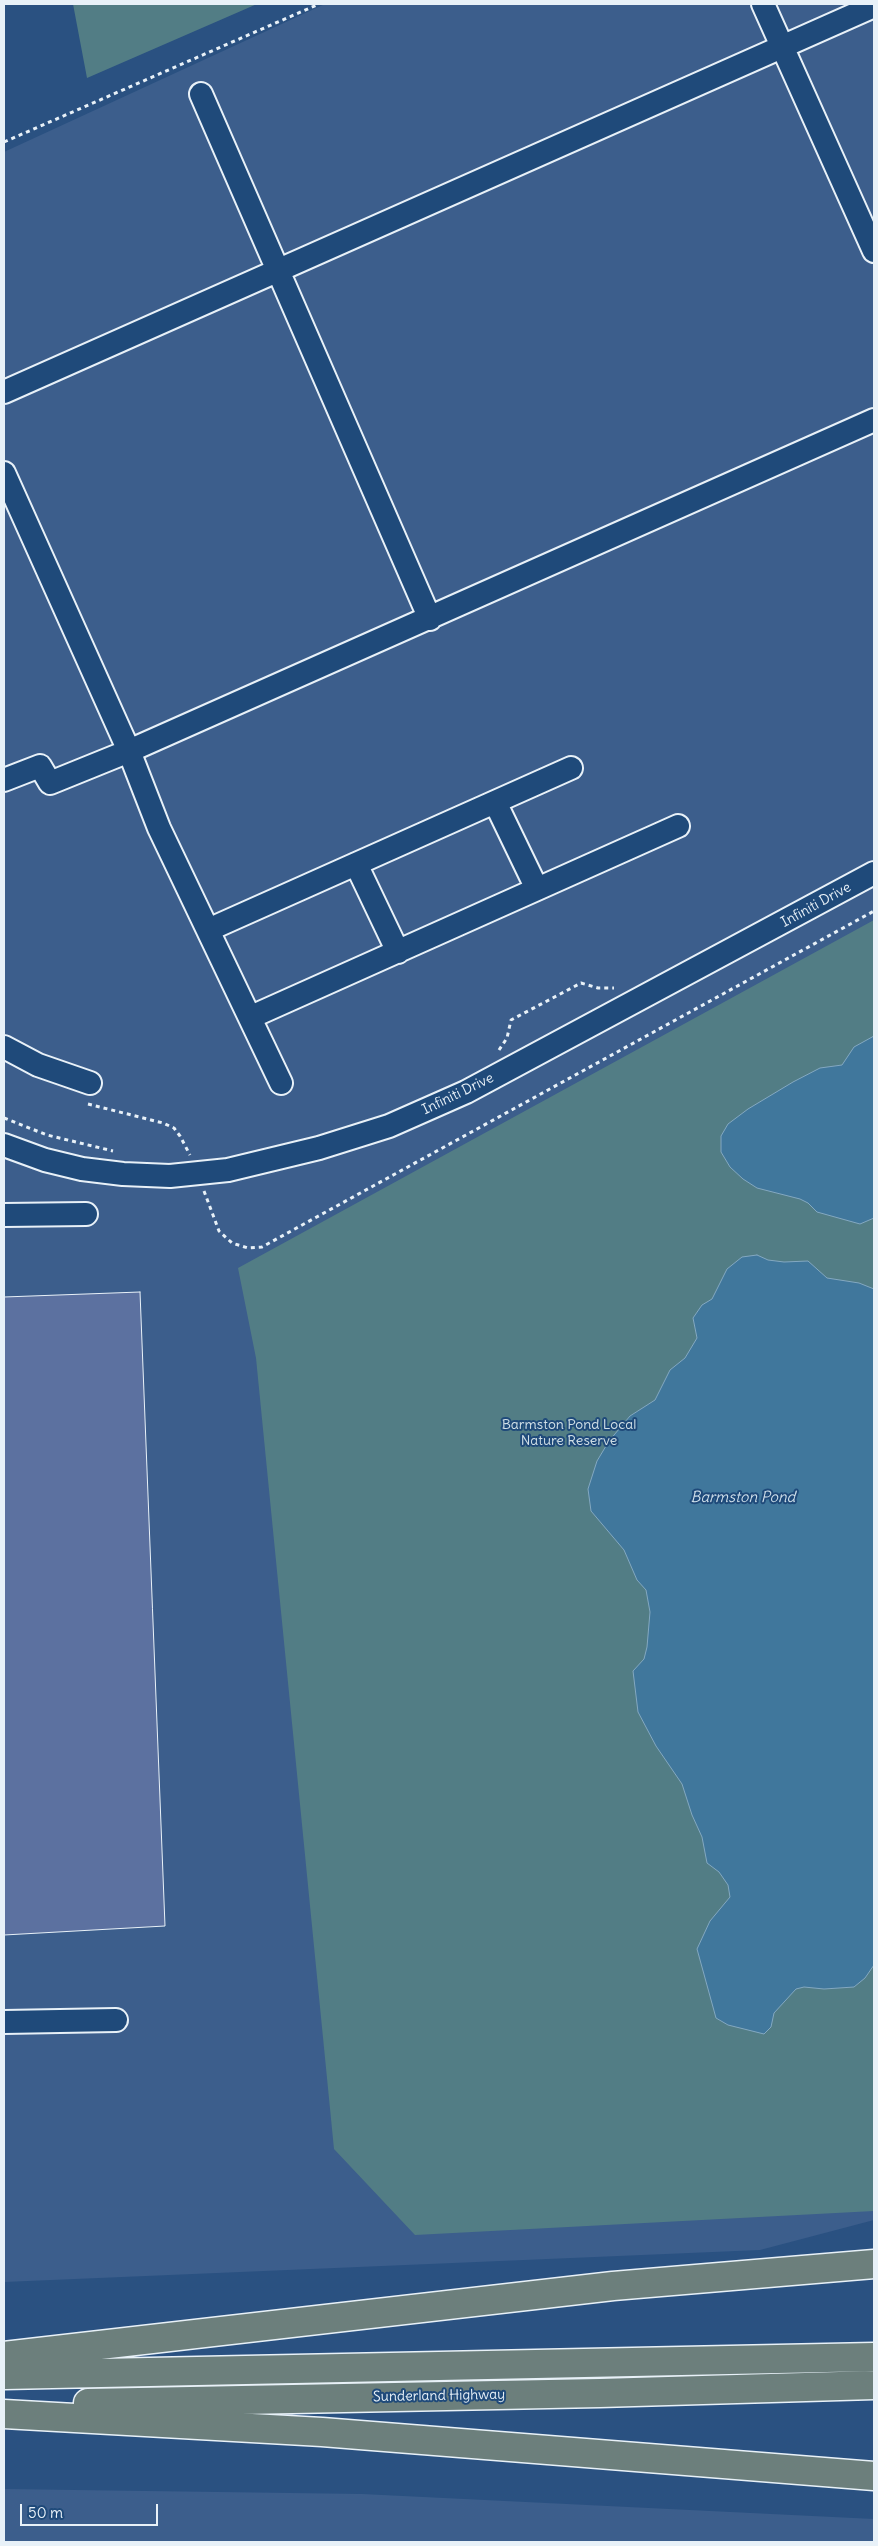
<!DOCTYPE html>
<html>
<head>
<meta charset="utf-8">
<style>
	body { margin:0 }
	#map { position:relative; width:878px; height:2546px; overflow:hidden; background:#2a5181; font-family:Delius,sans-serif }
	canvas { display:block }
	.frame { position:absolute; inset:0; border:5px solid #e8f1f8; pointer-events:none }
	.scale { position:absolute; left:20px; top:2504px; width:138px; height:22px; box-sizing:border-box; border:2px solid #e8f1f8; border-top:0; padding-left:6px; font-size:15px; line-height:18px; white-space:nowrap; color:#e8f1f8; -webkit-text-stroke:4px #1f4a7a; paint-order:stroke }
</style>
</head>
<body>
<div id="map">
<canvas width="878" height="2546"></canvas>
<div class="frame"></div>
<div class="scale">50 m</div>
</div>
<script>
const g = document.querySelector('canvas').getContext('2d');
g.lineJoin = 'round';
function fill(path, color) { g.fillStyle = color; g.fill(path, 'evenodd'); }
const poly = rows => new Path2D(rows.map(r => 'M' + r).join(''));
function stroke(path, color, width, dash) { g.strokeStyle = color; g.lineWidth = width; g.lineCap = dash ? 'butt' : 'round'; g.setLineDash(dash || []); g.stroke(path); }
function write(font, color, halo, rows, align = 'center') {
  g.font = font + ' Delius,sans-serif'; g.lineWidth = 4; g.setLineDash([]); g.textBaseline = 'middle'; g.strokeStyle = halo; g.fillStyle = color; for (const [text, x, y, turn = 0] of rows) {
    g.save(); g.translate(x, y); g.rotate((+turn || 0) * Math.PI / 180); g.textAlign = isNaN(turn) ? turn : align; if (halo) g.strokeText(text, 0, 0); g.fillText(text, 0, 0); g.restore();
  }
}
const built = poly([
	[325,4,874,4,874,2220,760,2250,4,2282,4,152],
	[4,2489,362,2494,874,2519,874,2542,4,2542]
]);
const green = poly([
	[73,4,257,4,87,78],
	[874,920,874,2211,415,2235,334,2149,256,1358,238,1268]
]);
const water = poly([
	[874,1036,874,1218,860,1224,817,1212,808,1203,800,1199,757,1188,743,1179,730,1167,721,1152,721,1136,728,1124,748,1109,793,1082,820,1068,842,1065,854,1047,874,1036],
	[757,1255,768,1260,784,1262,808,1261,827,1278,859,1283,874,1289,874,1965,865,1978,854,1987,824,1989,804,1987,796,1989,774,2013,771,2027,764,2034,728,2025,716,2018,697,1949,710,1921,730,1897,728,1885,719,1872,707,1863,702,1837,692,1815,682,1784,656,1746,638,1712,633,1671,644,1659,647,1647,650,1612,646,1590,637,1580,624,1550,591,1511,588,1489,597,1461,609,1441,630,1416,655,1400,670,1370,685,1358,697,1338,693,1318,702,1305,712,1299,727,1269,742,1257,757,1255]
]);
const building = poly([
	[140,1292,165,1926,4,1935,4,1297,140,1292]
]);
const path = poly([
	[4,142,319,4],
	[499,1050,507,1038,511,1020,581,983,598,988,614,988],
	[88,1104,163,1123,174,1128,180,1136,190,1155],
	[4,1118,47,1135,113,1151],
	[204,1191,219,1231,232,1243,248,1248,262,1247,874,911]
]);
const minor = poly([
	[763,4,874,251],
	[201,94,430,619],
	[4,392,874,6],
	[4,473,129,751,159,828,281,1083],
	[4,780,40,766,50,783,129,751,874,420],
	[495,802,537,889],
	[356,864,398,952],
	[208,930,571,768],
	[251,1017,678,826],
	[4,1047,38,1065,90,1083],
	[4,1145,45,1160,82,1169,123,1174,170,1176,228,1170,319,1148,389,1126,466,1092,874,873],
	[4,1215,86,1214],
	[4,2022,116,2020]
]);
const highway = poly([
	[4,2356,613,2286,874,2264],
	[4,2375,874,2357],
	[88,2403,600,2393,874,2385],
	[4,2414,322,2432,874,2476]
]);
const streetNames = [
	["Infiniti Drive",816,905,-29],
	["Infiniti Drive",458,1094,-26],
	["Sunderland Highway",439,2396,-1]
];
const parkNames = [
	["Barmston Pond Local",569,1425],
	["Nature Reserve",569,1441]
];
const waterNames = [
	["Barmston Pond",743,1498]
];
fill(built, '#3c5e8c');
fill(green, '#527d85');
fill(water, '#40779c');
stroke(water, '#83a8c1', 1);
fill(building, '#5c71a0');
stroke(building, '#e8f1f8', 1);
stroke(minor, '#e8f1f8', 26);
stroke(highway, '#e8f1f8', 31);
stroke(path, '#e8f1f8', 3, [4, 4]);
stroke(minor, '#1f4a7a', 22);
stroke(highway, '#6c7f7c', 28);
write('14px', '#e8f1f8', '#1f4a7a', streetNames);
write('14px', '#d2e0e7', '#1f4a7a', parkNames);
write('italic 15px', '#cfdfea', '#1f4a7a', waterNames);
</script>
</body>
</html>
